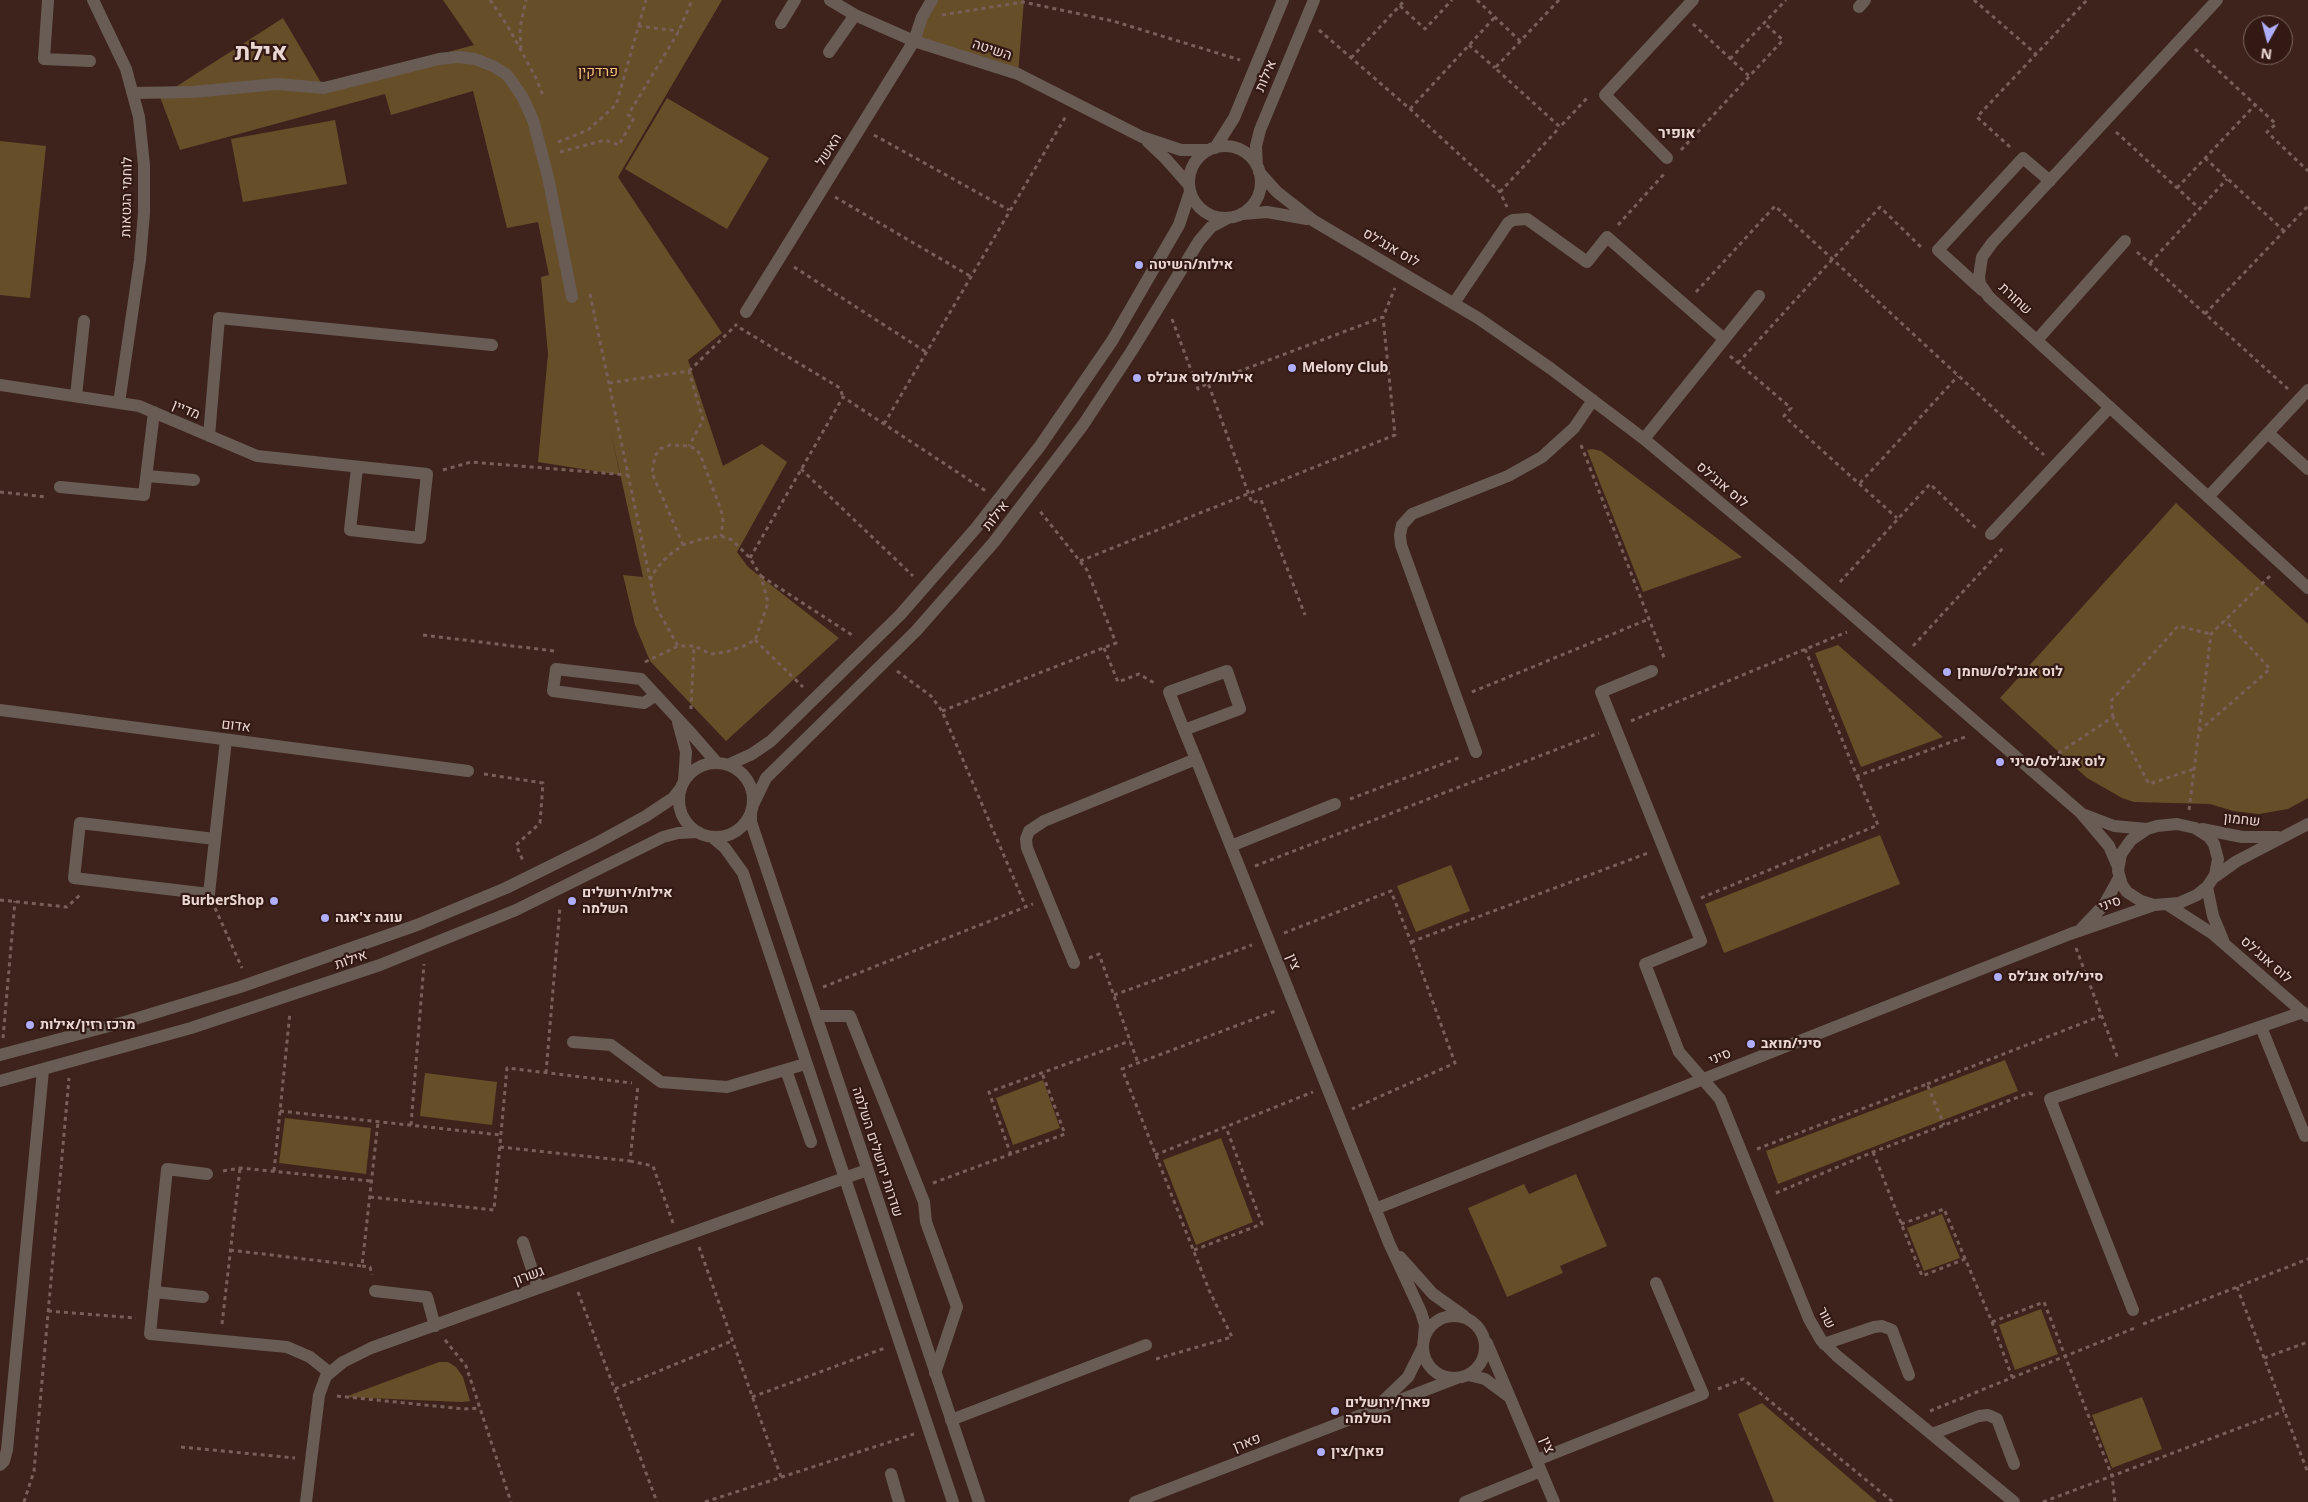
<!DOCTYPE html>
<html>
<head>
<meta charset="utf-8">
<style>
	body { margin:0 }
	#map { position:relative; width:2308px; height:1502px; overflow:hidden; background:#3e231d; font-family:"Noto Sans",sans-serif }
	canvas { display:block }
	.north { position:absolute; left:2243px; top:15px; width:50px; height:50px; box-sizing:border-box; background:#331914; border:1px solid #7c6560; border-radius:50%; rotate:187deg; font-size:14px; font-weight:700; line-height:20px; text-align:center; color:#ead7d3 }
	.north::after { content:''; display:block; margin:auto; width:18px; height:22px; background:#afaefa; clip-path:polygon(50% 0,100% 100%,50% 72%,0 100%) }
</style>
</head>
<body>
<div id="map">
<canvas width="2308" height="1502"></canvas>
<div class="north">N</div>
</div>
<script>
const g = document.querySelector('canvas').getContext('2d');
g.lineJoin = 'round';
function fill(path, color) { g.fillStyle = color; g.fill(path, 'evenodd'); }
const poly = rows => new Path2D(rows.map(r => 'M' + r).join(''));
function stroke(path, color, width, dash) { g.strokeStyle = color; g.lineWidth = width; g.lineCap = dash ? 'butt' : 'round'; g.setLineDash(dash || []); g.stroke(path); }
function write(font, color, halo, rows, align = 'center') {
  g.font = font + ' "Noto Sans",Heebo,sans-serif'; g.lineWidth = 4.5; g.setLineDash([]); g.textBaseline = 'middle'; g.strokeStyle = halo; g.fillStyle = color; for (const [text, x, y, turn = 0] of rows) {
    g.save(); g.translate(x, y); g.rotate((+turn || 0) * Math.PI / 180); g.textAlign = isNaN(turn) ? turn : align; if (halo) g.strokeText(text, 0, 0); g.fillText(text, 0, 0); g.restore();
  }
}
const green = poly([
	[443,0,722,0,618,177,722,333,688,360,723,466,762,444,787,462,737,552,748,567,839,638,726,741,650,661,635,625,623,575,643,577,610,428,620,475,538,462,548,354,541,277,549,275,538,222,507,228,473,91,391,115,385,94,180,150,160,97,283,18,323,86,474,45],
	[932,0,1024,0,1018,74,914,41],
	[667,98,769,158,727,229,625,169],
	[335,120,347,184,243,202,231,139],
	[0,141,46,146,30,298,0,295],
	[1592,449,1601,451,1742,557,1643,592,1587,450],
	[2176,503,2308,624,2308,798,2288,809,2259,814,2233,811,2210,804,2134,802,2122,798,2087,778,2000,698],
	[1838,645,1943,737,1861,767,1815,653],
	[1880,835,1900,884,1724,953,1705,904],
	[1451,865,1470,911,1416,932,1397,886],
	[2005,1060,2018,1091,1778,1184,1766,1151],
	[425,1073,497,1082,492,1125,420,1116],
	[1043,1080,1060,1128,1013,1145,996,1098],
	[285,1118,371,1128,366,1174,279,1163],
	[1221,1138,1253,1222,1196,1245,1163,1160],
	[1576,1174,1607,1246,1560,1266,1563,1273,1507,1297,1468,1208,1524,1184,1529,1194],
	[1942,1214,1960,1258,1924,1271,1907,1228],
	[2041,1309,2058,1354,2015,1370,1999,1325],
	[439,1362,448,1362,456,1367,463,1377,470,1401,462,1402,345,1397],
	[2142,1397,2162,1449,2112,1468,2092,1415],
	[1762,1403,1877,1502,1774,1502,1738,1414]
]);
const path = poly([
	[490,0,507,25,536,78,544,98],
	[1477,0,1520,41],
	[1559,0,1495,68,1560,127,1588,97],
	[1974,0,2036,54],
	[1400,6,1425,29,1452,0],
	[942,15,1023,2,1113,21,1240,60],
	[1693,24,1749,76],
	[638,26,679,31],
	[1319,30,1410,109,1500,192,1507,207],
	[1469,45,1495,68],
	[521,49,520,28,526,0],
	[2195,49,2276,124,2267,132,2308,171],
	[1351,58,1405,0],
	[1730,59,1786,0],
	[1410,109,1495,17],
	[2116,132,2200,209],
	[874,135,1009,210],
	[558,142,588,130,616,105,646,0],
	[2010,147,1977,117,2087,0],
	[1681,150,1783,40,1764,23],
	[560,152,605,140,619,145,634,118,628,115,679,31,692,0],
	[2205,158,2284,231],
	[2177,188,2255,105],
	[1500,192,1560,127],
	[835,197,970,276],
	[1618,225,1664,174],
	[2137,252,2288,389],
	[2150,263,2227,179],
	[794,267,926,352],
	[1696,292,1775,206,2044,455],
	[590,294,656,607,678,646,694,646,691,709],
	[2205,314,2308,206],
	[1172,319,1198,389,1208,383,1252,503,1261,500,1305,615],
	[740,328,840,388,843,397],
	[1730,356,1791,408,1784,416,1897,518],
	[1738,363,1880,207,1922,248],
	[689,371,737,324],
	[609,383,689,371,703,420,689,446],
	[1208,383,1383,317,1395,288],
	[884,424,1066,116],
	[1581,445,1665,660],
	[801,469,913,576],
	[443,470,471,462,628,475],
	[1860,483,1958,376],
	[0,492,47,497],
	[683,545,652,473,655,456,660,449,670,445,689,446,696,449,700,454,721,510,723,521,721,536],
	[750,558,843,397,986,491],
	[1080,561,1395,435,1383,317],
	[761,576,855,637],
	[650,580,656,569,668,556,683,545,702,539,721,536,732,540,750,558,761,576,768,603,755,640,744,646,726,652,711,654,694,646],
	[1840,582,1930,484,1977,529],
	[423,635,554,651],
	[755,640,803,687],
	[1913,646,2004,547],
	[1104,648,1118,682,1139,674,1156,684],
	[1805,649,1857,776,1968,736],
	[645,662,678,646],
	[897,671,931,696,942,711,1026,907],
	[1472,692,1649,619],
	[942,711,1116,643,1087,570,1039,510],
	[2113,717,2111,701,2178,626,2211,634],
	[1631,721,1847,632],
	[2199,731,2270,669,2225,620],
	[2045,762,2113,717,2149,784,2194,769],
	[484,774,543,783,540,823,516,845,524,863],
	[1350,799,1461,757],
	[2189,810,2211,634,2271,575],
	[1255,866,1599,733],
	[1701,898,1878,825,1857,776],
	[0,900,67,907,80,895],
	[215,908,242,968],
	[1284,933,1391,891,1411,942,1455,1063,1352,1109],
	[1411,942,1648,853],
	[2076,948,2118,1059],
	[1089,958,1099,954,1138,1063],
	[823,987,1033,904],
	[1114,995,1252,945],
	[3,1038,15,901],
	[546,1073,560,907],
	[1927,1084,2101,1016],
	[280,1111,501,1135],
	[411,1125,424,964],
	[500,1147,630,1161,638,1085],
	[1757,1149,1927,1084,1944,1125],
	[1873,1152,1922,1276,1965,1259],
	[1011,1155,989,1092,1130,1041],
	[1155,1155,1313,1092],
	[630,1161,653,1166,673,1223],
	[223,1171,240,1168,371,1181],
	[274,1171,290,1012],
	[933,1183,1065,1134,1042,1073],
	[1776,1193,1873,1152,2029,1093,2035,1095],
	[370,1197,494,1210,507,1068,632,1083],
	[1901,1224,1944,1209,1992,1322,2012,1377],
	[699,1247,781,1477],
	[230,1250,362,1266,378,1122],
	[1194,1250,1262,1224,1226,1127],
	[362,1266,370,1267,372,1275],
	[2237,1287,2308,1473],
	[578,1292,657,1502],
	[48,1311,136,1318],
	[1992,1322,2044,1302,2112,1476,2115,1502],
	[222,1324,240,1168],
	[2143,1324,2308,1259],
	[445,1340,466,1366,511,1502],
	[2264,1358,2308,1342],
	[1156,1359,1232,1337,1209,1290,1122,1069,1278,1010],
	[615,1389,732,1341],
	[1718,1389,1743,1379,1893,1502],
	[337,1396,464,1409,480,1408],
	[752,1397,885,1348],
	[1930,1411,2135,1328],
	[181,1447,295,1458],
	[24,1502,34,1471,69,1078],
	[705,1502,914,1434],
	[2043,1502,2284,1411]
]);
const minor = poly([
	[48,0,44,59,90,61],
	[93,0,126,69,139,117,144,165,144,213,140,260,119,403],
	[830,0,855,15,914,41,1018,74,1142,137,1181,150,1208,150],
	[2217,0,1992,243,1982,257,1979,277,1980,284,1989,297,2308,588],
	[1859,7,1865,0],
	[781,23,795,0],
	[829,52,855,15],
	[133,93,193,92,277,84,324,88,439,59,458,57,475,59,493,66,506,74,511,80,523,98,533,120,548,177,572,297],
	[1148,142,1166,159,1189,185],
	'1189 182a36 36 0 1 1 72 0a36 36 0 1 1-72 0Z',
	[1215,148,1234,118,1283,0],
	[1667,158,1605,95,1693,0],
	[1257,166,1256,146,1260,130,1314,0],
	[1259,172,1277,192,1314,221,1478,318,1550,368,1644,439,1790,561,2081,813,2109,846,2118,867],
	[1243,214,1267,212,1307,219],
	[1982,290,1938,250,2023,158,2050,181],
	[1454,303,1508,223,1513,220,1527,219,1587,262,1607,237,1724,339],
	[746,312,914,41,922,17,932,0],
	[2037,340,2125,241],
	[0,385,139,406,257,456,427,474,420,538,350,530,357,468],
	[76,396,84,321],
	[2268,433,2308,469],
	[209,436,219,318,492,345],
	[1644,439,1759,296],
	[147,476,194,480],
	[60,487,144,495,154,412],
	[2208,497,2308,390],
	[1991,534,2110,407],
	[1652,671,1601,692,1701,941,1645,964,1679,1052,1720,1099,1809,1319,1821,1340,1837,1356,2014,1502],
	[656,695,644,703,553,691,556,669,641,679,690,732,717,763],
	[0,710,468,771],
	[678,722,686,752,684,781],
	[1184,730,1240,709,1227,671,1169,692,1184,730,1196,759,1268,939,1327,1087,1389,1243,1421,1312,1425,1325,1424,1337],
	[1476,752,1401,545,1400,535,1402,525,1412,514,1508,476,1542,457,1574,428,1593,400],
	'679 800a37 37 0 1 1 74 0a37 37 0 1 1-74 0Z',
	[728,765,752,754,771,741,900,615,976,528,1040,446,1112,341,1179,225,1190,192],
	[753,805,766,778,916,631,994,542,1083,425,1131,352,1199,241,1211,227,1228,218],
	[751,812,751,822,979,1502],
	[2085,815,2114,826,2147,829],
	[80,823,215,839,209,894,74,878,80,823],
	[2177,824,2195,828,2209,837,2214,844,2218,859,2215,875,2207,887,2197,895,2179,903,2154,905,2141,901,2127,892,2122,885,2118,871,2121,854,2131,840,2147,829,2157,826,2177,824],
	[2202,829,2242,837,2278,837],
	[712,837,725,848,743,873,953,1502],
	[215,839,226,740],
	[1231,846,1335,804],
	[2213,878,2237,861,2308,824],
	[2207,887,2213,916,2223,940],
	[2168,905,2213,934,2307,1016],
	[2082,928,2104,905,2119,878],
	[1074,963,1027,848,1026,839,1029,831,1044,821,1196,759],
	[816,1016,850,1016,924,1202,926,1222,957,1307,935,1373],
	[2261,1027,2305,1136],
	[573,1042,611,1045,661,1082,727,1087,805,1064],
	[0,1055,128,1021,240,987,417,925,506,888,595,844,646,816,673,798,681,788],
	[786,1070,811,1142],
	[0,1081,191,1028,380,965,516,910,663,837,678,833,698,832],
	[207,1174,167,1169,150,1334,287,1347,310,1357,330,1373],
	[1375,1209,2070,934,2154,905],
	[523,1242,538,1288],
	[1400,1257,1433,1294,1464,1316],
	[375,1291,427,1297,435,1326],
	[154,1292,203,1297],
	[2133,1310,2050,1099,2303,1012],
	'1423 1347a31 31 0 1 1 62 0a31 31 0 1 1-62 0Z',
	[1487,1343,1554,1502],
	[1824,1344,1874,1327,1882,1326,1892,1330,1909,1375],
	[1468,1375,1485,1379,1508,1396],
	[1380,1404,1408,1377,1422,1349],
	[951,1420,1146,1345],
	[1932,1434,1979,1416,1988,1415,1997,1419,2014,1464],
	[1537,1460,1703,1394,1656,1283],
	[0,1465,4,1461,7,1450,43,1070],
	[891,1474,899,1502],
	[306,1502,319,1395,326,1376,343,1362,371,1348,867,1170],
	[1135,1502,1457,1378],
	[1465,1502,1541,1471]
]);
const markers = [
	[1139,265,5,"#afaefa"],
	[1292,368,5,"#afaefa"],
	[1137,378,5,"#afaefa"],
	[1947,672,5,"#afaefa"],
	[2000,762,5,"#afaefa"],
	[274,901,5,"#afaefa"],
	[572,901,5,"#afaefa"],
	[325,918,5,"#afaefa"],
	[1998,977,5,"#afaefa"],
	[30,1025,5,"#afaefa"],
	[1751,1044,5,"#afaefa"],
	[1335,1411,5,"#afaefa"],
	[1321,1452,5,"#afaefa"]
];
const streetNames = [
	["השיטה",992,50,18],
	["אילות",1266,76,-67],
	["האשל",829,150,-58],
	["לוחמי הגטאות",127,197,-89],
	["לוס אנג'לס",1391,248,30],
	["שחורת",2015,299,43],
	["מדיין",186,410,23],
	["לוס אנג'לס",1722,485,40],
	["אילות",996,516,-52],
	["אדום",236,726,7],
	["שחמון",2242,820,6],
	["סיני",2110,904,-19],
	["אילות",351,960,-19],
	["לוס אנג'לס",2266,960,41],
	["צין",1293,962,68],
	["סיני",1720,1057,-22],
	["שדרות ירושלים השלמה",877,1152,72],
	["גשרון",529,1276,-20],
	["שור",1826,1318,63],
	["פארן",1247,1443,-21],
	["צין",1547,1445,68]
];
const parkNames = [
	["פרדקין",598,72]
];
const poiNames = [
	["אילות/השיטה",1149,265],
	["Melony Club",1302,368],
	["אילות/לוס אנג׳לס",1147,378],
	["לוס אנג׳לס/שחמן",1957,672],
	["לוס אנג׳לס/סיני",2010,762],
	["אילות/ירושלים",582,893],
	["השלמה",582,909],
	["BurberShop",264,901,"right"],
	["עוגה צ'אגה",335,918],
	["סיני/לוס אנג׳לס",2008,977],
	["מרכז רזין/אילות",40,1025],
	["סיני/מואב",1761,1044],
	["פארן/ירושלים",1345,1403],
	["השלמה",1345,1419],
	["פארן/צין",1331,1452]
];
const neighbourhoodNames = [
	["אופיר",1677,134]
];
const townNames = [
	["אילת",261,53]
];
fill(green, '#664e28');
stroke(path, '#785f5a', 3, [4, 4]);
stroke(minor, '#685c55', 12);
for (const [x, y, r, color] of markers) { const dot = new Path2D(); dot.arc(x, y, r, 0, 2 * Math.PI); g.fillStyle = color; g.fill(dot); stroke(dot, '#331914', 2); }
write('14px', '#ead7d3', '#331914', streetNames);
write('14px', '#f6c67c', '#331914', parkNames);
write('bold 14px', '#ead7d3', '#331914', poiNames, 'left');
write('bold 15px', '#ead7d3', '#331914', neighbourhoodNames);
write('bold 24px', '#ead7d3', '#331914', townNames);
</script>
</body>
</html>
